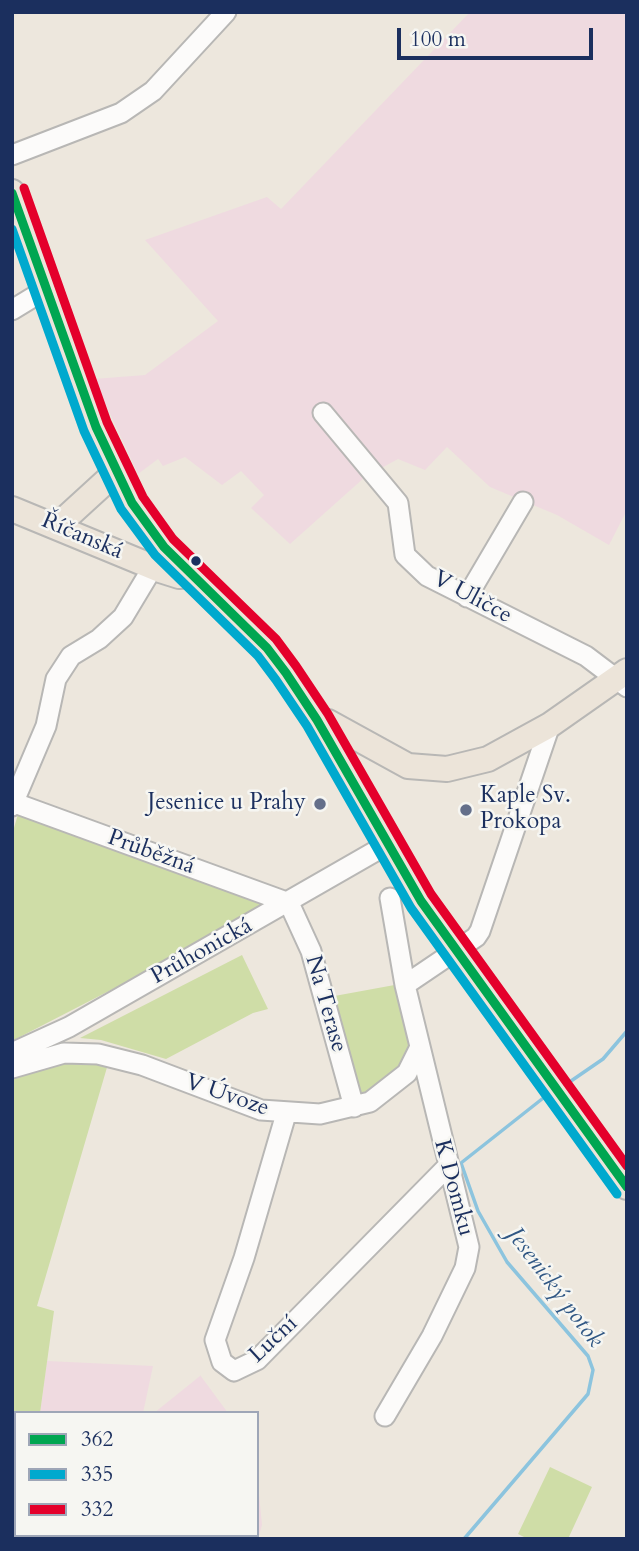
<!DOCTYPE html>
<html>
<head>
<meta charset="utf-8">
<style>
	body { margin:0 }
	#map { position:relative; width:639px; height:1551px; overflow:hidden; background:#ede7dd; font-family:Cardo,serif }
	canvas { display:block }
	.frame { position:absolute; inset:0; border:14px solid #1b2f5e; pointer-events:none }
	.legend { position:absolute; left:14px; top:1411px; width:245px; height:126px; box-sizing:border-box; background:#f6f6f2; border:2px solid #9ea6b7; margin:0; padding:9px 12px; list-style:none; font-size:21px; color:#1b2f5e }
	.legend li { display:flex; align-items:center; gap:14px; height:35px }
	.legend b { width:35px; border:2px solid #9ea6b7 }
	.scale { position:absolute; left:397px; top:28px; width:196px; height:32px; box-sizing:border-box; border:4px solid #1b2f5e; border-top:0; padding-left:9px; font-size:21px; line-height:24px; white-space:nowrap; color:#1b2f5e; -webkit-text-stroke:5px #f6f6f2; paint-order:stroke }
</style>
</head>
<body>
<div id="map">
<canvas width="639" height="1551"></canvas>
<div class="frame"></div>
<ul class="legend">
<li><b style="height:9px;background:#00a651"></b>362</li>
<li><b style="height:9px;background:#00a9ce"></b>335</li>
<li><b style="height:9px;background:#e4002b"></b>332</li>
</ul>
<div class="scale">100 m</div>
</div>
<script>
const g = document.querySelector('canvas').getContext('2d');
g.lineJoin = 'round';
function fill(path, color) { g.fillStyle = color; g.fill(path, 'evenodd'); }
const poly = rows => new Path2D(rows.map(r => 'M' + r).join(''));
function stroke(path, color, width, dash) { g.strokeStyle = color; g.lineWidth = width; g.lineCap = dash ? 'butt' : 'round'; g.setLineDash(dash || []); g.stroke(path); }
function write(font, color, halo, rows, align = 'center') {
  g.font = font + ' Cardo,serif'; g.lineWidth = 5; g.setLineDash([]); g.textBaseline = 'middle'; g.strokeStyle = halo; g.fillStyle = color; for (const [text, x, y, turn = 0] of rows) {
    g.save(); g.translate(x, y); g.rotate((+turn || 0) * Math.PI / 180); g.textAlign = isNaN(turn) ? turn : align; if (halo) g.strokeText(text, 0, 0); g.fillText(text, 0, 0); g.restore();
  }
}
const built = poly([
	[470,12,627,12,627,510,609,545,557,515,490,487,447,447,425,470,398,459,365,477,290,544,251,508,264,495,241,471,222,485,185,457,163,466,158,459,138,474,94,379,145,375,218,321,145,240,267,197,281,209],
	[47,1361,153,1366,143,1413,40,1413],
	[200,1375,228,1413,154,1413,200,1376],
	[12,1455,16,1456,16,1535,257,1535,257,1473,262,1525,258,1539,12,1539]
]);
const green = poly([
	[18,814,267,901,268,909,12,1041,12,835],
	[242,955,268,1009,253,1013,166,1059,101,1040,80,1038],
	[400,984,412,1053,389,1080,361,1096,329,997],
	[90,1061,108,1064,37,1306,54,1311,40,1413,16,1413,16,1456,12,1455,12,1076,60,1062],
	[550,1467,592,1487,568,1539,528,1539,518,1534]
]);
const stream = poly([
	[571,1081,603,1059,627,1031],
	[464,1539,588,1394,593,1370,588,1356,507,1262,478,1211,461,1163,542,1099]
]);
const minor = poly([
	[12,155,121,113,153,91,226,12],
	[12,310,48,288],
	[323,413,398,503,405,555,427,576,586,656,627,687],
	[467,597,523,502],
	[12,802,289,903,311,951,354,1107],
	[12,806,46,726,56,679,71,656,99,639,123,617,153,567],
	[390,898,405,985],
	[12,1053,69,1027,388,844],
	[12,1068,64,1053,98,1054,142,1065,261,1110,320,1114,370,1102,407,1073,420,1047],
	[286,1114,244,1258,215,1340,222,1362,234,1371,257,1360,447,1167],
	[385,1416,432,1336,465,1268,469,1247,405,985,476,937,480,931,550,725]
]);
const major = poly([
	[12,192,96,427,132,503,164,547,267,648,286,673,317,720,421,901,627,1187],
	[12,509,160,570,179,576,191,575],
	[57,526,115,473],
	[317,720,328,722,408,766,447,769,488,759,550,725,627,671]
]);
const bus1 = poly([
	[12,193,96,427,132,503,164,547,267,648,286,673,317,720,421,901,627,1187]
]);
const bus2 = poly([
	[12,229,84,431,121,509,155,555,258,656,276,680,307,726,411,908,617,1194]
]);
const bus3 = poly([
	[24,188,107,422,143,497,173,539,276,639,296,666,328,714,431,894,627,1166]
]);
const markers = [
	[196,561,6,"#1b2f5e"],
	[320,804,7,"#646f8a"],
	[466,810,7,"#646f8a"]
];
const streetNames = [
	["Říčanská",82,537,23],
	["V Uličce",472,598,28],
	["Průběžná",151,853,20],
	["Průhonická",202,952,-29],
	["Na Terase",325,1004,74],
	["V Úvoze",227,1096,19],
	["K Domku",453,1188,75],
	["Luční",274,1340,-43]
];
const poiNames = [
	["Kaple Sv.",480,797],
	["Prokopa",480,823],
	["Jesenice u Prahy",306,804,"right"]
];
const waterNames = [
	["Jesenický potok",554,1288,53]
];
fill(built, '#efdae0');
fill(green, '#cfdda7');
stroke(stream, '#8cc4de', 3.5);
stroke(minor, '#b8b7b5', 23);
stroke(major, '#b8b7b5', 28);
stroke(minor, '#fcfbfa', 19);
stroke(major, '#ece4d9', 24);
stroke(bus1, '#00a651', 9);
stroke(bus2, '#00a9ce', 9);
stroke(bus3, '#e4002b', 9);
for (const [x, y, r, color] of markers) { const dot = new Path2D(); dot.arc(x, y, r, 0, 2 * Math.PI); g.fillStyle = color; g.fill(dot); stroke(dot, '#f6f6f2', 2.5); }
write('23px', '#1b2f5e', '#f6f6f2', streetNames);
write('23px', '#1b2f5e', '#f6f6f2', poiNames, 'left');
write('italic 24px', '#305784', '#f6f6f2', waterNames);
</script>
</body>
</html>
